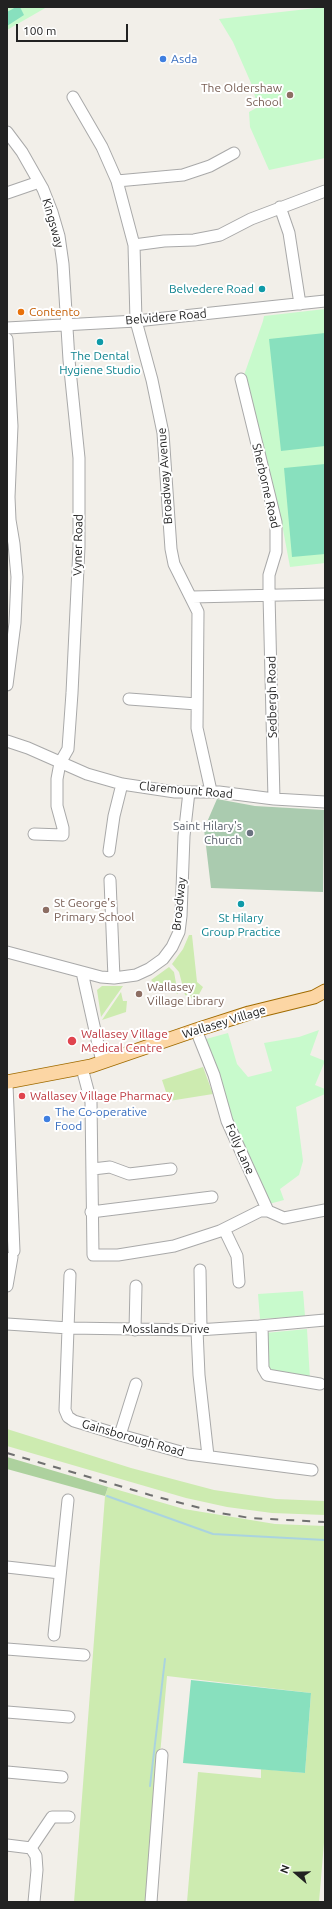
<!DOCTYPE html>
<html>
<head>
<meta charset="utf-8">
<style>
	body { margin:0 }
	#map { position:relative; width:332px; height:1909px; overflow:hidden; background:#f2efe9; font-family:Ubuntu,sans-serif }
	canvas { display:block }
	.frame { position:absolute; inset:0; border:8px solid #222; pointer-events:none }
	.north { position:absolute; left:276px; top:1853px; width:40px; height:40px; -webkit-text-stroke:3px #fff; paint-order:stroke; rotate:290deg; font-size:11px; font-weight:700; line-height:16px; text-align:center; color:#222 }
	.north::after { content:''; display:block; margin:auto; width:14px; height:18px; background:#222; clip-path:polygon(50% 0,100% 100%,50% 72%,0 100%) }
	.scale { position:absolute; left:16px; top:24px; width:112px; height:18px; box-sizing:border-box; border:2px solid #222; border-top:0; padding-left:5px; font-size:12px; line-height:14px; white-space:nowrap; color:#222; -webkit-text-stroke:3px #fff; paint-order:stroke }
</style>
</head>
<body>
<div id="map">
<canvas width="332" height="1909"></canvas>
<div class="frame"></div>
<div class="north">N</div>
<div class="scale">100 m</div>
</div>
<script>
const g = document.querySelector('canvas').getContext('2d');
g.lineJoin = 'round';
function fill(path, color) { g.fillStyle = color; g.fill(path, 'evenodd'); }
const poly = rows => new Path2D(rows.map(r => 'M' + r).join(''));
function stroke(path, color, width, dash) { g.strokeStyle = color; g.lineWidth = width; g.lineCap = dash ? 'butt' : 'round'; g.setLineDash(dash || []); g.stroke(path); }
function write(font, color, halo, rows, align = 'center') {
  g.font = font + ' Ubuntu,sans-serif'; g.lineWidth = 4; g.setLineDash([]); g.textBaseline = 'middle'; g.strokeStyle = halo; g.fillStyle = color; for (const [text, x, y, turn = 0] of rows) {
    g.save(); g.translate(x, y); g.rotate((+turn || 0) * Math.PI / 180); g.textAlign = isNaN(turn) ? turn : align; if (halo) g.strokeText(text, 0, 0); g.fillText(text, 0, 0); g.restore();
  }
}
const grass = poly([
	[189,935,192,935,197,982,203,987,196,1000,185,995,179,972,172,964,183,949],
	[169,967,174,972,178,994,153,982,151,980],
	[102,986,123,986,101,1017,97,990],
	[121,992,123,1001,127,1001,126,1012,102,1020],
	[203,1067,213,1094,169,1101,162,1080],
	[7,1429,131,1468,214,1490,276,1499,325,1501,325,1515,272,1513,227,1507,186,1498,7,1446],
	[108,1487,184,1509,275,1524,325,1526,325,1831,319,1902,187,1902,198,1772,261,1778,261,1769,305,1773,311,1693,167,1676,147,1902,74,1902,105,1496]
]);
const forest = poly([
	[7,1457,85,1480,108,1487,105,1496,7,1469]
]);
const cemetery = poly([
	[217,799,255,806,324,810,323,892,211,888,204,829]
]);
const park = poly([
	[7,7,47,7,7,30],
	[325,7,325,158,269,170,250,127,249,112,258,107,251,83,233,42,219,19],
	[325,309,325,563,290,567,282,524,279,518,243,378,263,321,264,316],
	[319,1030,310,1055,325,1061,315,1085,325,1089,325,1094,296,1107,303,1161,299,1175,280,1189,284,1200,269,1204,229,1112,206,1039,228,1033,237,1064,248,1077,272,1071,264,1043,299,1037],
	[303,1291,305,1316,260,1319,258,1294],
	[307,1329,310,1379,268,1372,265,1333]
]);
const pitch = poly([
	[16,7,20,7,24,15,7,26,7,12],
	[325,333,325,446,281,451,269,339],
	[325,464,325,554,292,557,284,468],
	[191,1680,311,1693,305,1773,183,1763]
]);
const stream = poly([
	[107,1496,213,1534,325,1540],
	[150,1786,165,1659]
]);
const minor = poly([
	[73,97,102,147,117,181,134,245,136,321,152,380,163,433,171,549,174,564,198,612,197,728,211,791],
	[7,132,22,152,43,189,52,212,59,236,63,264,69,360,79,458,79,547,72,693,68,749,60,763,57,779,57,806,63,828,63,835,34,834],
	[117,181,183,175,210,166,234,153],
	[7,193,39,182],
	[280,207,289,233,300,304],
	[134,245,164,241,194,240,220,235,251,219,325,191],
	[7,328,136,321,325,301],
	[7,339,12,426,9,497,10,520,14,544,17,577,15,623,7,685],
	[241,379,276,522,276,552,269,575,269,595,274,799],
	[192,597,325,594],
	[129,699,197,704],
	[7,741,28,748,87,774,122,784,175,792,219,792,274,799,325,802],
	[109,851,114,816,122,784],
	[110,880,114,978],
	[7,952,101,977,114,978,136,975,149,969,163,959,172,947,179,932,181,916,184,836,189,792],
	[82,972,102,1062],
	[196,1030,214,1075,227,1121,268,1211,284,1218,325,1210],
	[82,1068,91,1102,93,1255,118,1255,174,1246,220,1231,260,1211,268,1211],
	[7,1085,14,1251],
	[93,1169,110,1167,129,1174,171,1169],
	[91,1212,212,1197],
	[224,1229,237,1256,239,1282],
	[200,1270,201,1329],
	[70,1275,65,1410,68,1417,74,1421,120,1435,188,1454,312,1470],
	[7,1286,12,1257],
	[7,1324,69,1328,197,1330,259,1326,325,1320],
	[262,1326,263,1368,267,1375,320,1384],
	[135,1330,136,1286],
	[197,1330,199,1375,208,1456],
	[120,1435,136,1384],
	[7,1567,60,1573],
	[54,1635,68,1500],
	[7,1649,84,1655],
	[7,1712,69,1717],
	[7,1772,62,1777],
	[7,1845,31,1848,36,1856,37,1870,34,1902],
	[31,1848,52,1817,69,1817],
	[151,1902,162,1755]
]);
const major = poly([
	[7,1082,91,1066,196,1030,249,1013,314,997,325,991]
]);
const rail = poly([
	[7,1453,150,1495,220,1513,250,1518,325,1522]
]);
const markers = [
	[163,59,4,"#3f7fe0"],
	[290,95,4,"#8d6e63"],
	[262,289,4,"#0f9aa8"],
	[21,312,4,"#e8710a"],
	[100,342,4,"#0f9aa8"],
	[250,833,4,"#6b7280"],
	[241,904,4,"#0f9aa8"],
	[46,910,4,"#8d6e63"],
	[139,994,4,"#8d6e63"],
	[72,1041,5,"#e0444e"],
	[22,1096,4,"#e0444e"],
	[47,1119,4,"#3f7fe0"]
];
const shopNames = [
	["Asda",171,59],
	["The Co-operative",55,1112],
	["Food",55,1126]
];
const educationNames = [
	["The Oldershaw",282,88,"right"],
	["School",282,102,"right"],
	["St George's",54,903],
	["Primary School",54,917],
	["Wallasey",147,987],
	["Village Library",147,1001]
];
const streetNames = [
	["Kingsway",53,223,74],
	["Belvidere Road",166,317,-5],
	["Broadway Avenue",165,476,-94],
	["Sherborne Road",266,486,77],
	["Vyner Road",78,545,-89],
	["Sedbergh Road",272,697,-91],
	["Claremount Road",186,790,5],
	["Broadway",179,904,-84],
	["Wallasey Village",224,1022,-17],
	["Folly Lane",240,1149,66],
	["Mosslands Drive",166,1329],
	["Gainsborough Road",133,1438,16]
];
const cultureNames = [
	["Belvedere Road",254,289,"right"],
	["The Dental",100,356],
	["Hygiene Studio",100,370],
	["St Hilary",241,918],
	["Group Practice",241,932]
];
const foodNames = [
	["Contento",29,312]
];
const worshipNames = [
	["Saint Hilary's",242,826],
	["Church",242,840]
];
const healthNames = [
	["Wallasey Village",81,1034],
	["Medical Centre",81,1048],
	["Wallasey Village Pharmacy",30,1096]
];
fill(grass, '#cdebb0');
fill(forest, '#add19e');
fill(cemetery, '#aacbaf');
fill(park, '#c8facc');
fill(pitch, '#88e0be');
stroke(stream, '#aad3df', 2);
stroke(minor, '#a9a9a9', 13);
stroke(major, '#a06b00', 15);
stroke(minor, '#fff', 11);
stroke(major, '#fcd6a4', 13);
stroke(rail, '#707070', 2, [8, 8]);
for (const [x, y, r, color] of markers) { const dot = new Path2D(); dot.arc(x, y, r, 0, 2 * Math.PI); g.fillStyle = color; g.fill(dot); stroke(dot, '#fff', 1.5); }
write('12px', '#366cbe', '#fff', shopNames, 'left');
write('12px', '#785e54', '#fff', educationNames, 'left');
write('12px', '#222', '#fff', streetNames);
write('12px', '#0d838f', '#fff', cultureNames);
write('12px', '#c56008', '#fff', foodNames, 'left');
write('12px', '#5b616d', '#fff', worshipNames, 'right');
write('12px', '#be3a42', '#fff', healthNames, 'left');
</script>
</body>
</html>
